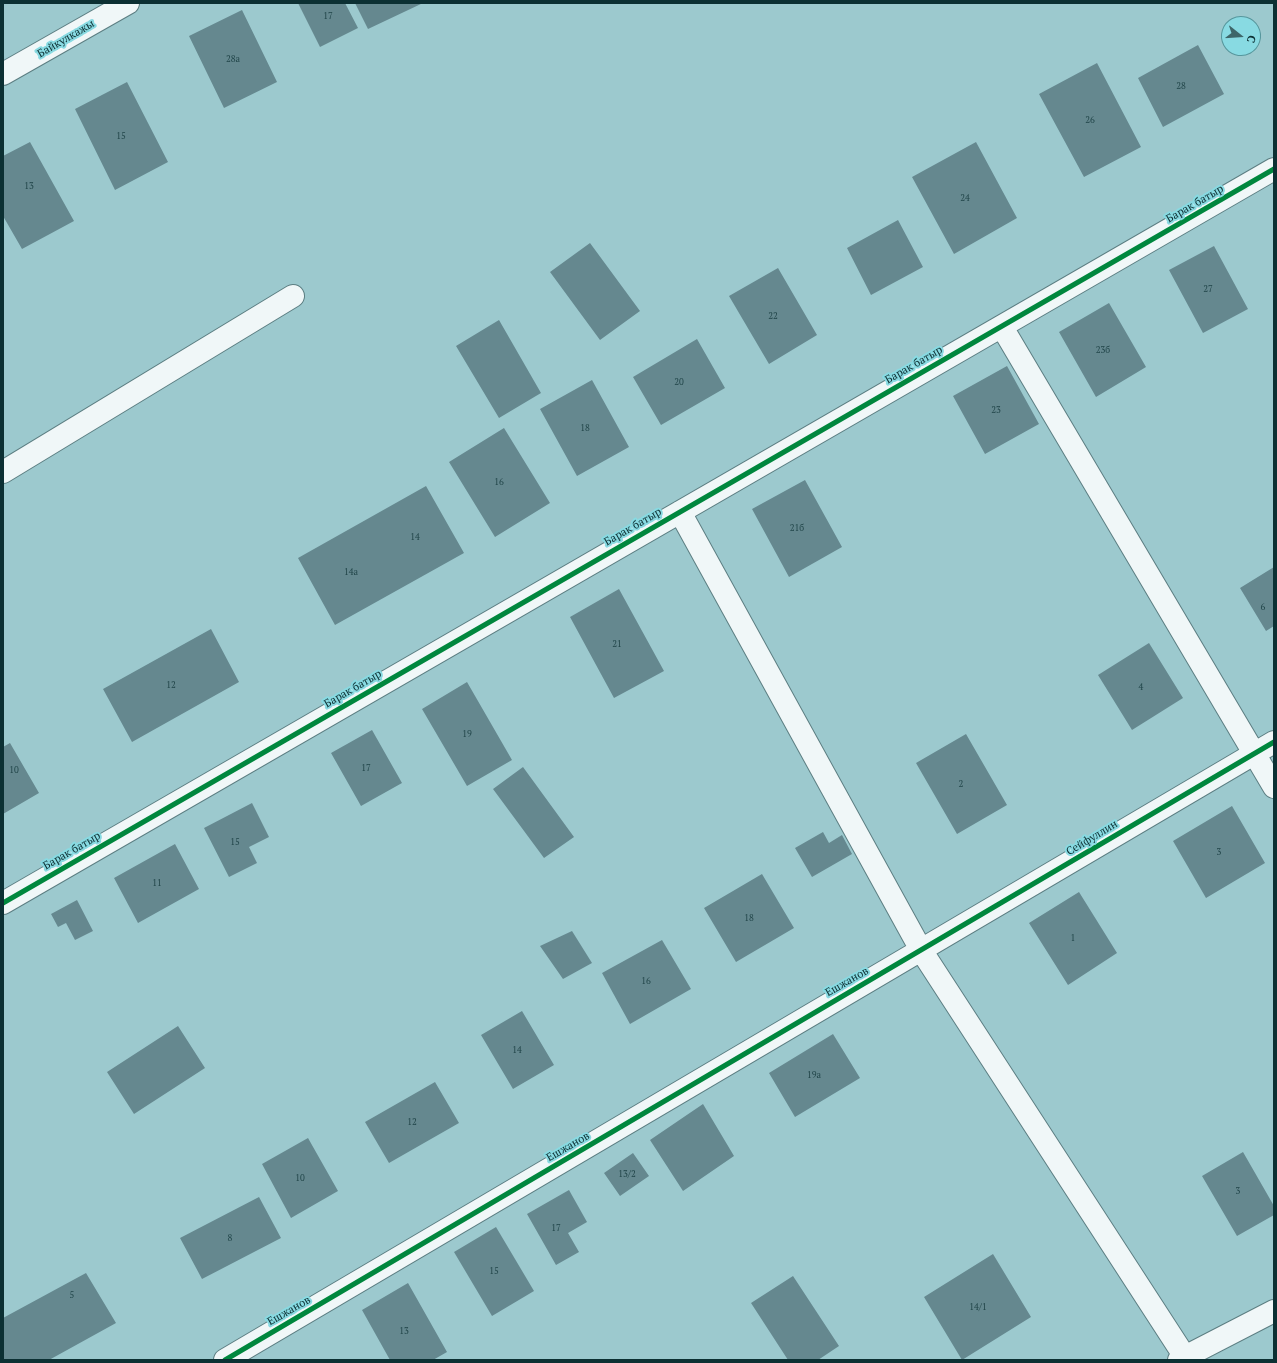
<!DOCTYPE html>
<html>
<head>
<meta charset="utf-8">
<style>
	body { margin:0 }
	#map { position:relative; width:1277px; height:1363px; overflow:hidden; background:#9cc9ce; font-family:"PT Serif",serif }
	canvas { display:block }
	.frame { position:absolute; inset:0; border:4px solid #0c3033; pointer-events:none }
	.north { position:absolute; left:1221px; top:16px; width:40px; height:40px; box-sizing:border-box; background:#88dae2; border:1px solid #56969c; border-radius:50%; rotate:107deg; font-size:11px; font-weight:700; line-height:16px; text-align:center; color:#0c3033 }
	.north::after { content:''; display:block; margin:auto; width:14px; height:18px; background:#3e6669; clip-path:polygon(50% 0,100% 100%,50% 72%,0 100%) }
</style>
</head>
<body>
<div id="map">
<canvas width="1277" height="1363"></canvas>
<div class="frame"></div>
<div class="north">С</div>
</div>
<script>
const g = document.querySelector('canvas').getContext('2d');
g.lineJoin = 'round';
function fill(path, color) { g.fillStyle = color; g.fill(path, 'evenodd'); }
const poly = rows => new Path2D(rows.map(r => 'M' + r).join(''));
function stroke(path, color, width, dash) { g.strokeStyle = color; g.lineWidth = width; g.lineCap = dash ? 'butt' : 'round'; g.setLineDash(dash || []); g.stroke(path); }
function write(font, color, halo, rows, align = 'center') {
  g.font = font + ' "PT Serif",serif'; g.lineWidth = 4; g.setLineDash([]); g.textBaseline = 'middle'; g.strokeStyle = halo; g.fillStyle = color; for (const [text, x, y, turn = 0] of rows) {
    g.save(); g.translate(x, y); g.rotate((+turn || 0) * Math.PI / 180); g.textAlign = isNaN(turn) ? turn : align; if (halo) g.strokeText(text, 0, 0); g.fillText(text, 0, 0); g.restore();
  }
}
const building = poly([
	[298,3,345,3,358,28,320,47],
	[355,3,423,3,368,29],
	[242,10,277,82,224,108,189,36],
	[1198,45,1224,94,1163,127,1138,78],
	[1097,63,1141,147,1084,177,1039,94],
	[127,82,168,162,115,190,75,109],
	[30,142,74,221,22,249,3,216,3,156],
	[976,142,1017,218,954,254,912,177],
	[898,220,923,267,871,295,847,248],
	[590,243,640,311,600,340,550,272],
	[1214,246,1248,309,1203,333,1169,270],
	[778,268,817,335,769,364,729,296],
	[1109,303,1146,367,1096,397,1059,332],
	[499,320,541,393,499,418,456,346],
	[697,339,725,388,661,425,633,377],
	[1007,366,1039,424,985,454,953,396],
	[592,380,629,447,577,476,540,409],
	[504,428,550,503,495,537,449,462],
	[805,480,842,547,789,577,752,509],
	[426,486,464,553,335,625,298,558],
	[1274,567,1274,626,1266,631,1240,588],
	[619,589,664,671,614,698,570,617],
	[211,629,239,682,132,742,103,689],
	[1149,643,1183,698,1132,730,1098,675],
	[467,682,512,760,467,786,422,709],
	[372,730,402,783,361,806,331,753],
	[966,734,1007,805,957,834,916,763],
	[10,743,39,793,3,814,3,747],
	[523,767,574,837,544,858,493,789],
	[252,803,269,837,249,847,257,863,229,877,204,828],
	[1232,806,1265,863,1206,898,1173,841],
	[823,832,829,843,842,835,852,854,812,877,795,848],
	[175,844,199,889,138,923,114,878],
	[762,874,794,928,736,962,704,908],
	[1079,892,1117,953,1068,985,1029,923],
	[77,900,93,931,75,940,66,923,58,927,51,914],
	[572,931,592,963,563,979,540,946],
	[662,940,691,989,630,1024,602,973],
	[522,1011,554,1065,513,1089,481,1035],
	[178,1026,205,1068,134,1114,107,1072],
	[833,1034,860,1078,795,1117,769,1073],
	[435,1082,459,1123,389,1163,365,1122],
	[703,1104,734,1156,683,1191,650,1140],
	[308,1138,338,1191,291,1218,262,1164],
	[1243,1152,1274,1206,1274,1215,1237,1236,1202,1176],
	[633,1153,649,1176,620,1196,604,1173],
	[569,1190,587,1222,568,1233,579,1252,556,1265,527,1214],
	[259,1197,281,1238,202,1279,180,1238],
	[496,1227,534,1291,492,1316,454,1252],
	[993,1254,1031,1317,962,1360,924,1297],
	[86,1273,116,1323,49,1360,3,1360,3,1318],
	[793,1276,839,1346,818,1360,788,1360,751,1303],
	[408,1283,447,1352,433,1360,390,1360,362,1310]
]);
const minor = poly([
	[3,74,128,3],
	[1002,327,1274,787],
	[3,472,293,296],
	[680,512,921,950,1185,1357],
	[3,903,1274,169],
	[225,1360,1274,742],
	[1179,1360,1274,1311]
]);
const cycleway = poly([
	[3,903,1274,169],
	[225,1360,1274,742]
]);
const numberNames = [
	["17",328,16],
	["28а",233,59],
	["28",1181,86],
	["26",1090,120],
	["15",121,136],
	["13",29,186],
	["24",965,198],
	["27",1208,289],
	["22",773,316],
	["23б",1103,350],
	["20",679,382],
	["23",996,410],
	["18",585,428],
	["16",499,482],
	["21б",797,528],
	["14",415,537],
	["14а",351,572],
	["6",1263,607],
	["21",617,644],
	["12",171,685],
	["4",1141,687],
	["19",467,734],
	["17",366,768],
	["10",14,770],
	["2",961,784],
	["15",235,842],
	["3",1219,852],
	["11",157,883],
	["18",749,918],
	["1",1073,938],
	["16",646,981],
	["14",517,1050],
	["19а",814,1075],
	["12",412,1122],
	["13/2",627,1174],
	["10",300,1178],
	["3",1238,1191],
	["17",556,1228],
	["8",230,1238],
	["15",494,1271],
	["5",72,1295],
	["14/1",978,1307],
	["13",404,1331]
];
const streetNames = [
	["Байкулкажы",66,39,-30],
	["Барак батыр",1195,204,-30],
	["Барак батыр",914,365,-30],
	["Барак батыр",633,527,-30],
	["Барак батыр",353,689,-30],
	["Сейфуллин",1092,838,-31],
	["Барак батыр",72,851,-30],
	["Ешжанов",847,982,-30],
	["Ешжанов",568,1147,-30],
	["Ешжанов",289,1311,-30]
];
fill(building, '#65888f');
stroke(minor, '#5c7e82', 24);
stroke(minor, '#f0f7f8', 22);
stroke(cycleway, '#00873e', 5);
write('9px', '#22464a', null, numberNames);
write('11px', '#0c3033', '#88dae2', streetNames);
</script>
</body>
</html>
